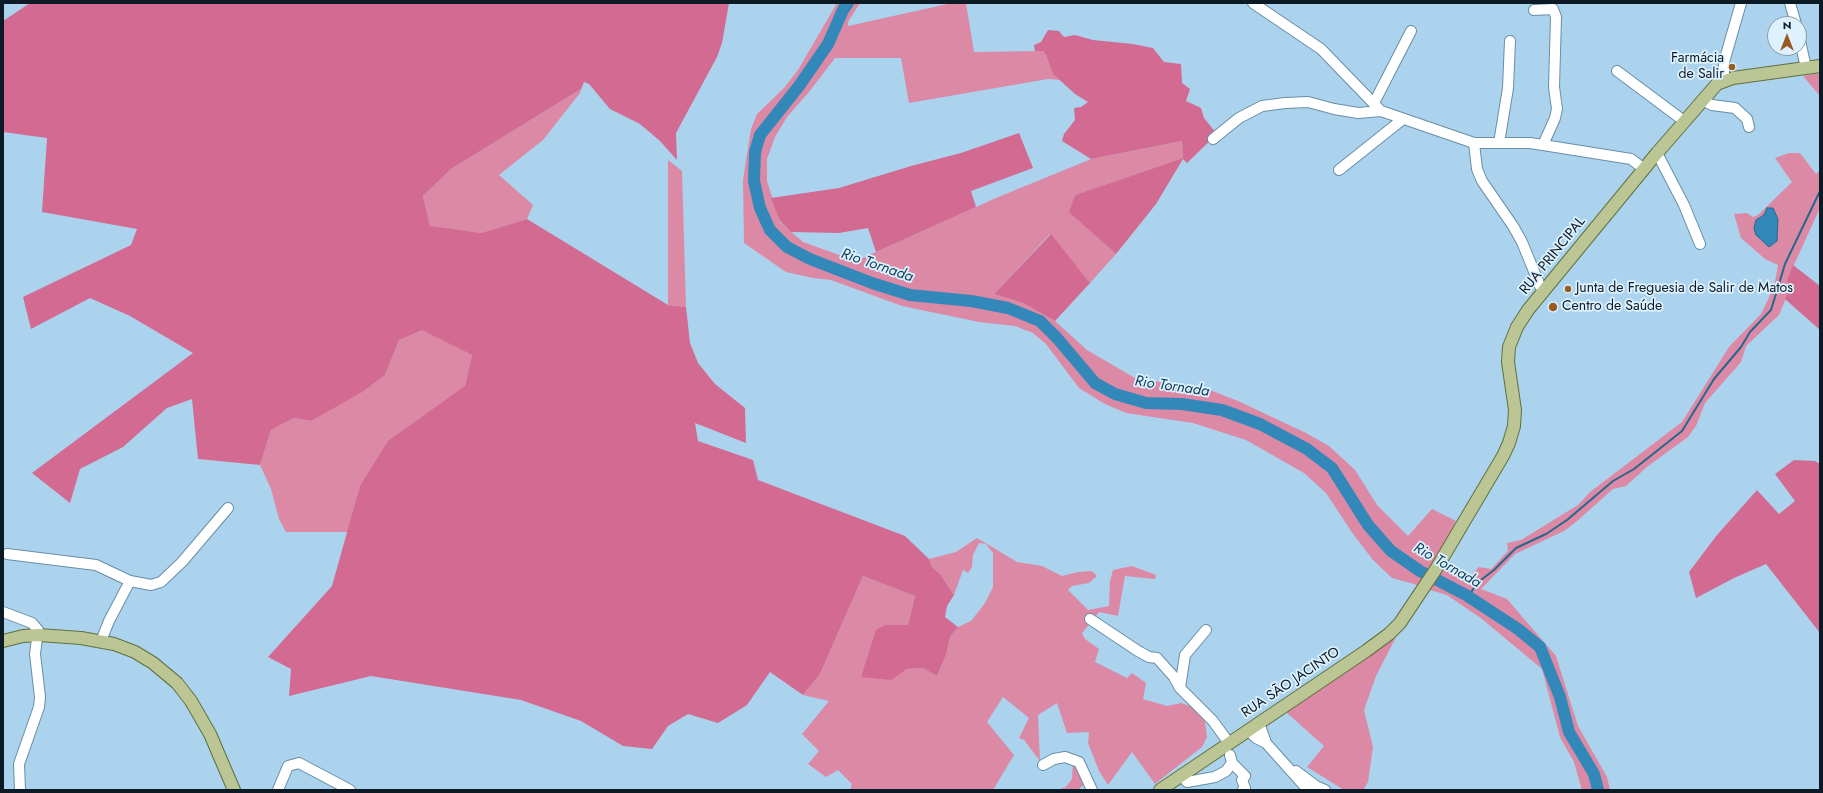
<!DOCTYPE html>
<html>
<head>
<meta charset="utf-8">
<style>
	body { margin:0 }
	#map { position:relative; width:1823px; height:793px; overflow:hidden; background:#abd3ee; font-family:Jost,sans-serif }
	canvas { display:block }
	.frame { position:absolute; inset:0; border:4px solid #0b1a24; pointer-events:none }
	.north { position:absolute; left:1767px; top:16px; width:40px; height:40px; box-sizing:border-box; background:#ddf1ff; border:1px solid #899ba7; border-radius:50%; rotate:0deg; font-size:11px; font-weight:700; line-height:16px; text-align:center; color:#0b1a24 }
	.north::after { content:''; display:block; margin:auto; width:14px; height:18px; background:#9a5b23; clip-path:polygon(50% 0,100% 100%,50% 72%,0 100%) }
</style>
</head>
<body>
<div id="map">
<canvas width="1823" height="793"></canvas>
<div class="frame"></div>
<div class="north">N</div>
</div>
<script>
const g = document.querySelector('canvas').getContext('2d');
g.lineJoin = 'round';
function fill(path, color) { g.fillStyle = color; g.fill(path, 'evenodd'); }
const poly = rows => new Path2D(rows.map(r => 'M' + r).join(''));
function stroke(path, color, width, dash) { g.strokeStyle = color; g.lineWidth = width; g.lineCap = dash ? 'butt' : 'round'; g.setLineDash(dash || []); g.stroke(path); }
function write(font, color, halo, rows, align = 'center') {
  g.font = font + ' Jost,sans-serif'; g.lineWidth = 3.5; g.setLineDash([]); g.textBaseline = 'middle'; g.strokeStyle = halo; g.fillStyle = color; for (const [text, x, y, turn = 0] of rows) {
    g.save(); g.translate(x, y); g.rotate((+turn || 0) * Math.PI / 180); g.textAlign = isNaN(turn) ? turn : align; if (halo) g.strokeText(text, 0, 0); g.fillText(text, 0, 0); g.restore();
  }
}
const green = poly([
	[837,3,860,3,848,22,848,26,952,3,966,3,974,52,1043,51,1046,55,1053,74,1060,80,1048,79,909,103,901,58,835,58,809,92,787,117,775,137,767,159,767,181,780,222,803,242,856,261,996,198,1091,159,1182,141,1183,158,1075,195,1070,212,1116,254,1090,283,1050,234,994,294,1023,303,1055,321,1087,350,1135,378,1210,390,1238,401,1306,433,1329,446,1355,470,1377,505,1408,536,1432,509,1456,521,1421,586,1392,578,1373,560,1353,534,1326,493,1304,473,1246,440,1193,423,1126,413,1105,404,1079,388,1046,344,1033,333,1015,326,979,322,902,306,831,280,813,278,786,272,744,243,743,180,751,129,757,114,784,88,798,70],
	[1820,73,1820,96,1803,76],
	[584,82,580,93,543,140,499,175,533,205,527,219,481,233,430,227,423,196,451,169,581,89],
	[1789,153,1800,153,1816,174,1820,170,1820,208,1787,280,1789,291,1779,315,1746,346,1741,362,1705,403,1696,426,1688,437,1648,466,1626,486,1613,489,1576,522,1564,531,1515,554,1481,589,1507,599,1556,656,1578,726,1607,777,1610,790,1582,790,1574,762,1560,737,1542,669,1482,619,1447,595,1427,589,1442,566,1472,586,1472,574,1479,567,1491,569,1508,551,1507,543,1521,540,1578,505,1590,492,1682,422,1729,347,1761,314,1774,287,1778,265,1765,259,1741,238,1734,214,1747,213,1753,217,1758,215,1792,182,1775,158],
	[668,160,682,171,686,307,668,305],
	[422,329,472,355,465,386,360,486,348,532,286,532,279,519,271,489,260,465,271,430,294,418,311,421,385,375,399,340],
	[977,538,1017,562,1042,566,1062,576,1078,572,1092,571,1097,576,1089,583,1072,586,1068,590,1088,610,1109,606,1110,581,1113,570,1132,566,1156,575,1155,579,1125,576,1118,616,1099,612,1082,633,1085,639,1099,649,1095,662,1127,678,1132,673,1146,683,1143,699,1167,706,1181,703,1190,706,1198,712,1205,722,1207,737,1202,747,1155,784,1132,752,1108,785,1099,771,1088,743,1089,732,1067,733,1057,703,1038,715,1040,761,1024,740,1019,738,1029,718,1003,697,987,722,1014,755,993,790,850,790,852,784,838,770,826,777,808,764,819,751,802,734,829,701,803,695,820,674,863,576,915,596,908,625,885,625,890,680,907,669,923,668,937,676,946,655,950,637,958,627,971,621,985,603,993,587,993,553,986,544,979,543,973,555,972,567,968,573,963,570,954,595,940,574,932,567,929,559,956,552],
	[1396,637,1376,676,1364,710,1373,747,1368,782,1363,790,1344,790,1307,767,1324,746,1286,712],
	[1073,760,1087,781,1078,790,1057,790,1066,787,1072,779]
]);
const forest = poly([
	[30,3,729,3,722,43,717,57,676,133,677,160,660,141,640,124,610,109,589,84,584,82,581,89,451,169,423,196,430,226,481,233,527,219,668,305,686,307,690,343,698,363,715,384,745,408,746,443,695,423,698,441,753,460,758,480,905,536,929,559,932,567,940,574,954,595,947,606,945,617,958,627,950,637,946,655,937,676,923,668,907,669,891,680,861,677,876,630,885,625,908,625,915,596,863,576,820,674,803,695,770,672,747,705,718,723,688,714,668,726,652,749,623,746,581,721,521,700,371,676,289,696,291,669,268,657,332,586,360,486,388,441,465,386,472,355,422,330,399,340,385,375,362,392,311,421,294,418,271,430,260,465,198,459,192,399,167,408,123,447,80,469,70,503,32,473,193,353,130,316,90,298,31,329,23,297,131,245,137,229,42,212,47,138,3,132,3,21],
	[1048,30,1059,31,1064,37,1075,35,1093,40,1133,44,1153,48,1164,62,1181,64,1182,83,1190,89,1186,101,1201,108,1204,118,1217,134,1187,163,1183,159,1156,204,1116,254,1069,212,1075,195,1183,158,1182,141,1091,159,1062,141,1064,134,1075,120,1074,108,1081,107,1088,102,1075,94,1053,74,1046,55,1043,51,1035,51,1034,45,1041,42],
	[1019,133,1033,168,971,191,976,207,876,252,868,228,839,233,791,232,780,221,771,198,839,188,911,166,961,153],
	[1051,234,1090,283,1055,321,1023,303,994,294],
	[1793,265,1820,286,1820,330,1785,299,1789,291,1787,280],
	[1794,460,1815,461,1820,464,1820,633,1766,564,1734,578,1696,598,1689,572,1717,535,1757,490,1779,514,1795,501,1775,474]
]);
const water = poly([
	[1767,208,1773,208,1778,219,1777,241,1769,247,1756,235,1754,228,1756,220,1764,215,1767,208]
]);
const stream = poly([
	[1468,597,1477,583,1494,570,1516,548,1546,534,1567,520,1613,481,1634,469,1682,431,1714,379,1741,347,1750,332,1771,310,1785,264,1820,191]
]);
const river = poly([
	[848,3,843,10,828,44,799,86,760,135,755,152,754,181,760,208,770,230,787,247,810,259,872,283,910,295,971,301,1008,308,1040,321,1057,338,1095,383,1115,394,1146,403,1182,404,1222,410,1260,424,1307,449,1332,468,1368,525,1391,551,1420,571,1466,595,1518,629,1540,647,1560,697,1569,732,1594,774,1598,790]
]);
const minor = poly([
	[1253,3,1321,49,1381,111,1474,143,1530,143,1543,145,1631,159,1644,169],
	[1790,3,1796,24],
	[1534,10,1553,9,1556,17,1554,87,1557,109,1555,118,1543,145],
	[1799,36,1806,68],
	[1617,71,1684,121],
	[1724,80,1724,62,1741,3],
	[1702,100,1712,105,1735,108,1747,119,1749,127],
	[1374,103,1411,31],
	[1213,139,1239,118,1262,106,1285,103,1308,102,1334,109,1358,113,1381,111],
	[1474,143,1477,169,1482,181,1513,226,1522,242,1540,286,1544,291],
	[1499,143,1508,88,1510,41],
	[1657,153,1684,205,1700,244],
	[1339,170,1403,119],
	[7,554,96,565,130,581],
	[3,612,32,623,38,630,35,654,40,697,39,707,19,764,20,790],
	[1090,619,1138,651,1149,657,1157,658,1174,677,1180,688,1213,721,1229,743],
	[101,641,109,621,130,581,151,585,161,582,182,562,228,508],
	[1180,688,1185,655,1206,630],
	[1259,723,1266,743],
	[1248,730,1256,738,1266,743,1308,790],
	[1232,763,1245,776,1242,780,1245,788,1243,790],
	[1043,765,1054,759,1065,757,1079,762,1092,790],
	[1296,771,1316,786,1325,790],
	[1181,775,1187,782,1215,777,1226,771,1232,763,1230,755],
	[278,790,288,766,299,763,350,790]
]);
const major = poly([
	[3,641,23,636,39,635,81,638,114,644,135,652,153,663,177,683,191,701,210,734,234,790],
	[1160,790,1366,651,1389,634,1400,623,1436,569,1503,456,1509,443,1514,426,1515,410,1508,362,1509,347,1517,327,1528,310,1657,153,1717,84,1733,78,1820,66]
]);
const markers = [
	[1732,67,4,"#9a5b23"],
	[1568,289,4,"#9a5b23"],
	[1553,307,5,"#9a5b23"]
];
const poiNames = [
	["Farmácia",1724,59,"right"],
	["de Salir",1724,75,"right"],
	["Junta de Freguesia de Salir de Matos",1576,289],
	["Centro de Saúde",1562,307]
];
const streetNames = [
	["RUA PRINCIPAL",1553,256,-51],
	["RUA SÃO JACINTO",1291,683,-34]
];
const waterNames = [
	["Rio Tornada",877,266,19],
	["Rio Tornada",1172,387,8],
	["Rio Tornada",1447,566,30]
];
fill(green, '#dc89a5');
fill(forest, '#d36a91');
fill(water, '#3388ba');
stroke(water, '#27678d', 1);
stroke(stream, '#27678d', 2);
stroke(river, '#3388ba', 12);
stroke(minor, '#688ea7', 12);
stroke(major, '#61703f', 14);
stroke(minor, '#fff', 10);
stroke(major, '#bcc594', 12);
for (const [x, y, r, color] of markers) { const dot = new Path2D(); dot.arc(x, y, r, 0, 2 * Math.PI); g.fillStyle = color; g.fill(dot); stroke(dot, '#ddf1ff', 1.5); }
write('14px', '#0b1a24', '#ddf1ff', poiNames, 'left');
write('14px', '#0b1a24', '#ddf1ff', streetNames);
write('italic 15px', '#0c3c56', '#ddf1ff', waterNames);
</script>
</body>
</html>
